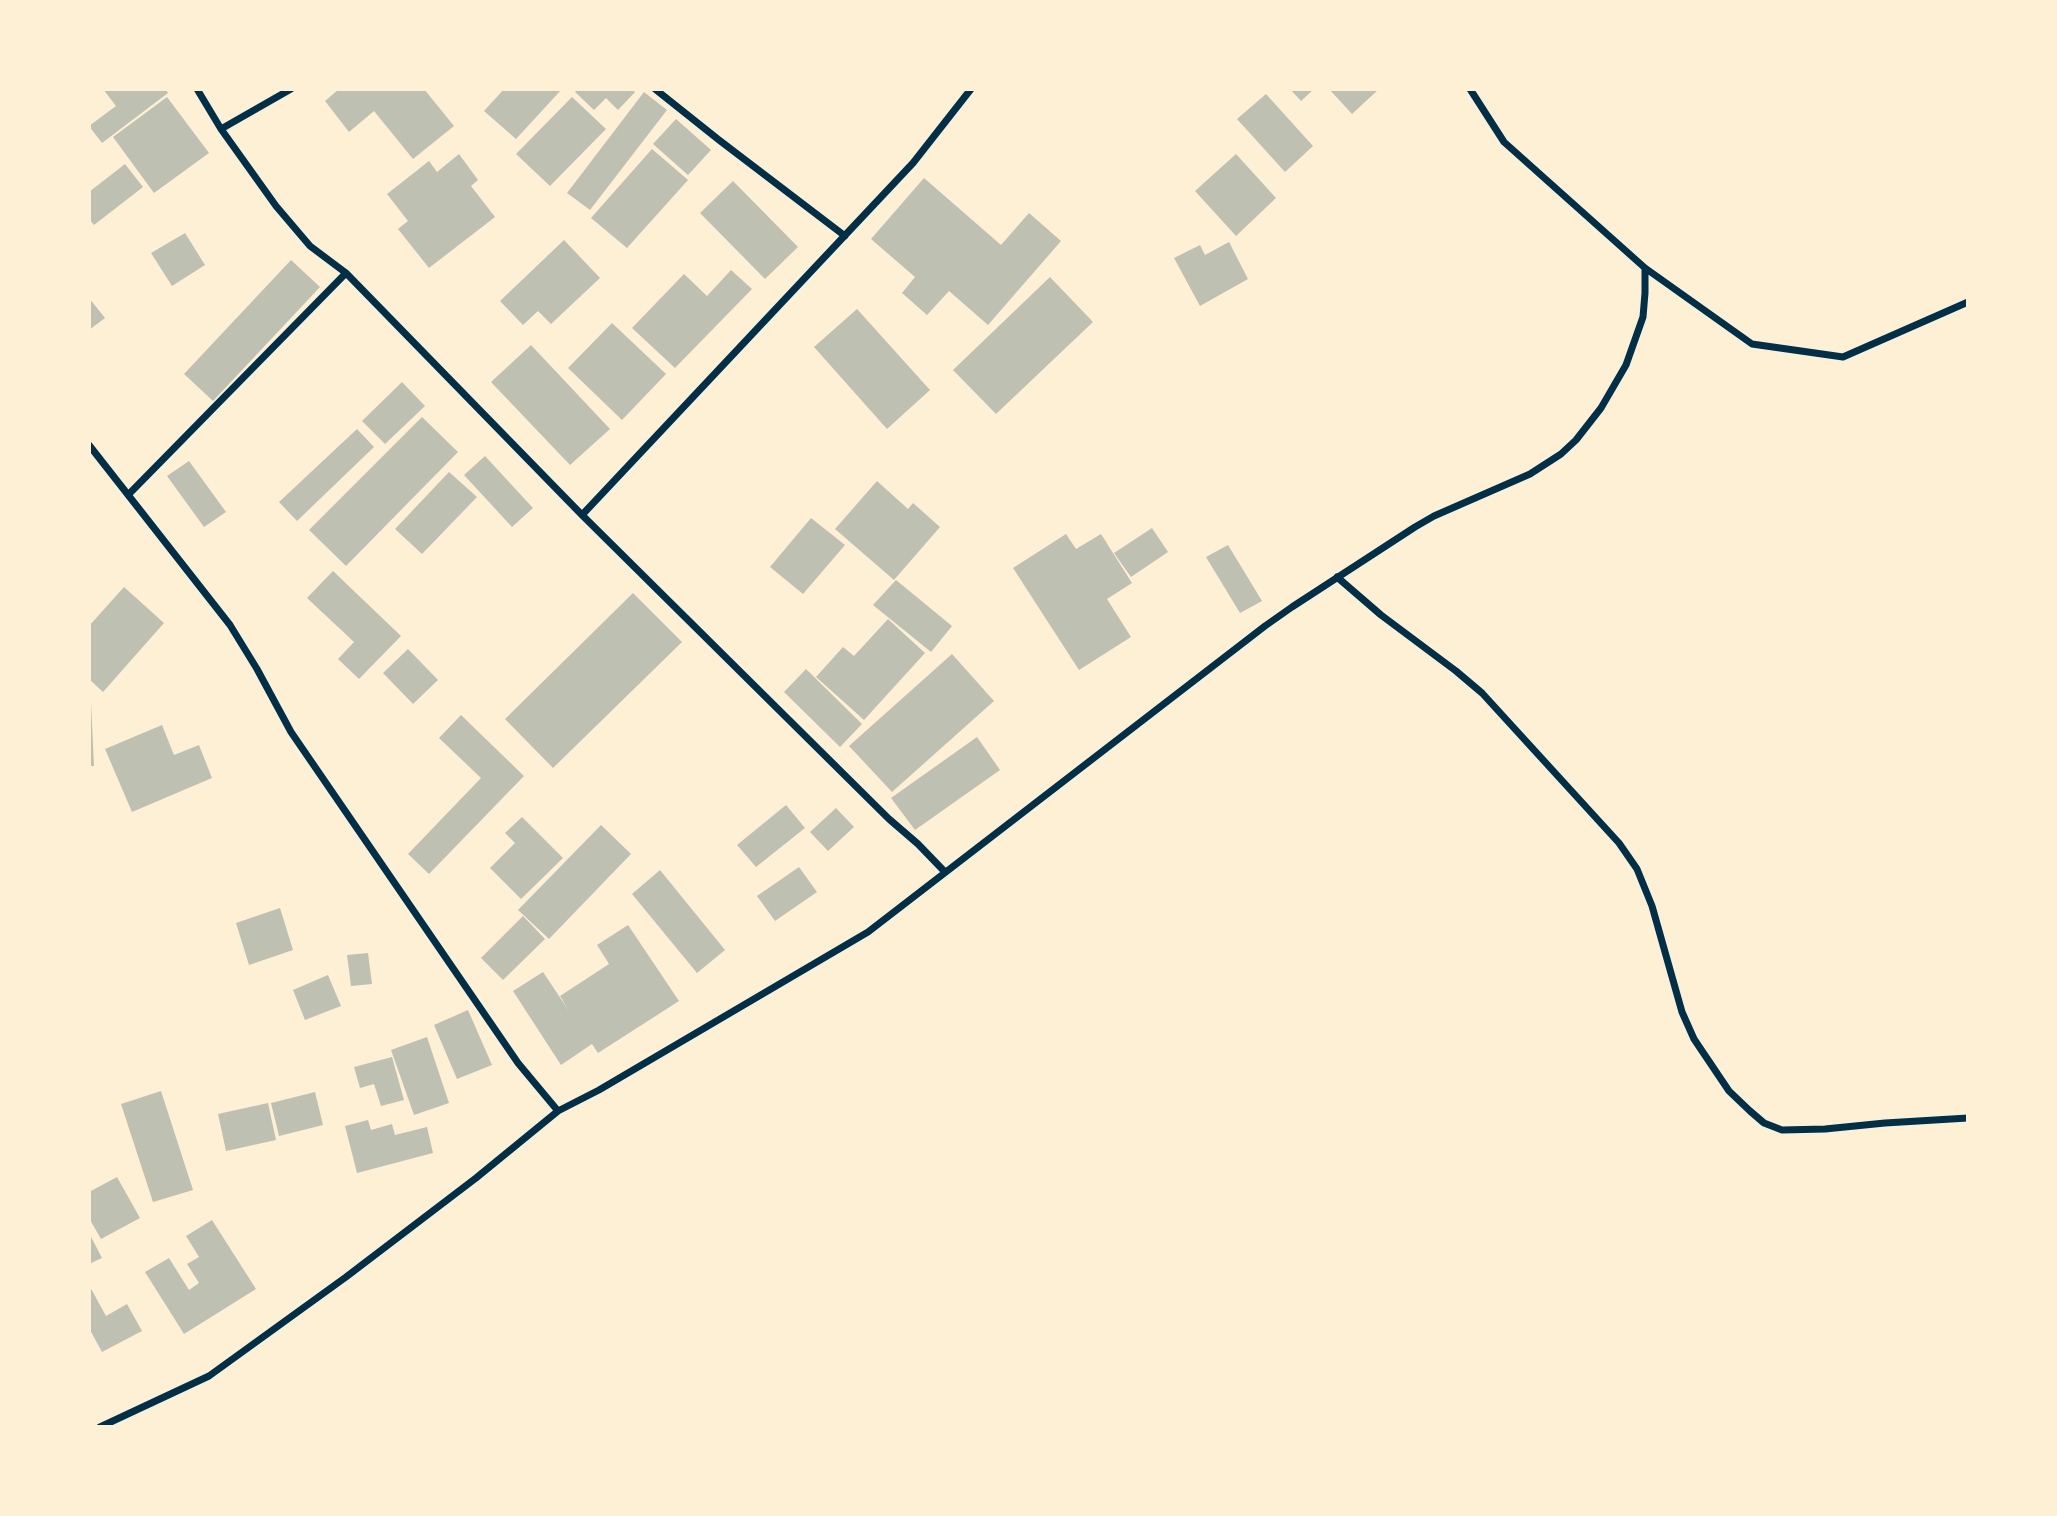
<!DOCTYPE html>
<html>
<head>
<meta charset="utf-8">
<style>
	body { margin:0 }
	#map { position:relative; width:2057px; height:1516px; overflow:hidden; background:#fdf0d5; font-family:"Space Grotesk",sans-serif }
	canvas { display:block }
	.frame { position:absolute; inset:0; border:91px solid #fdf0d5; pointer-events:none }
</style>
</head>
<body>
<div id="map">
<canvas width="2057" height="1516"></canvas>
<div class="frame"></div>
</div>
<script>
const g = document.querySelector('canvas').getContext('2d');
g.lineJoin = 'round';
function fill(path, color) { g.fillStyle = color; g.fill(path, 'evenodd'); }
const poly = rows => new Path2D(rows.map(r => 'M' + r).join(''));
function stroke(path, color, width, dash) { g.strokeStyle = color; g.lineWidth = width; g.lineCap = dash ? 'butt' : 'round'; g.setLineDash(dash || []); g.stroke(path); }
const building = poly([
	[103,89,165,89,168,93,102,143,89,126,116,106],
	[339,89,424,89,454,126,413,159,374,111,349,132,325,101],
	[504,89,562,89,516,139,484,111],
	[578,89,632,89,635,92,618,110,606,98,594,110,575,92],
	[1290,89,1314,89,1301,101],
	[1329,89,1379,89,1352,114],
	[644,92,667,110,590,210,567,193],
	[1266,94,1313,146,1285,172,1237,119],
	[167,97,209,153,154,193,113,137],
	[572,97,606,129,550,186,516,154],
	[676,119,711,150,688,175,653,144],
	[652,149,688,180,627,248,591,218],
	[459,154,478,180,471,186,495,217,429,268,398,229,408,221,387,194,429,161,437,172],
	[1236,154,1276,198,1236,236,1195,191],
	[125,164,143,187,94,225,89,219,89,192],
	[924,178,1001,245,1029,213,1061,241,988,325,949,291,927,315,902,293,915,277,871,239],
	[733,181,798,247,765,279,700,213],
	[185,233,205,265,172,286,151,253],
	[564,240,600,278,551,324,538,311,523,325,500,301],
	[1229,242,1248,279,1200,306,1174,258,1200,245,1205,255],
	[291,260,320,287,213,401,184,374],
	[731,270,752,289,675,368,632,328,684,274,707,296],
	[1050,277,1093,322,996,414,953,370],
	[89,298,105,318,89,330],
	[857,309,930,390,887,429,814,347],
	[612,323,666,374,622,420,568,368],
	[531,345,610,429,570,465,491,382],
	[402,382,425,406,385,444,362,421],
	[422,417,458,452,346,566,309,530],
	[357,429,374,447,297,521,279,502],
	[485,456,533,508,512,527,464,475],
	[189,461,226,512,204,527,167,476],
	[449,472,477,497,422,554,395,529],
	[877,481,908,509,913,503,940,527,894,580,835,529],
	[811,518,845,545,803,594,770,567],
	[1152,528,1168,552,1131,577,1114,553],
	[1066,534,1076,549,1101,534,1132,583,1107,599,1131,637,1079,670,1013,568],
	[1228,545,1262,601,1240,613,1206,557],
	[333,571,401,636,359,679,338,659,354,642,307,598],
	[896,580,952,626,931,652,873,605],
	[124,587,164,623,103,692,89,679,89,626],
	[633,593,682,642,553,768,505,719],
	[888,619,925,653,864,720,816,677,843,647,854,656],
	[408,649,438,680,413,704,383,673],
	[952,654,994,701,892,792,849,746],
	[806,669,862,724,840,747,784,692],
	[89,702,91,702,94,766,89,766],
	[461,715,524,776,429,874,408,854,481,778,439,738],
	[162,725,174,755,199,745,212,778,132,812,105,749],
	[977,737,1000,770,915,830,891,798],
	[786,805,805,828,756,867,737,845],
	[836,808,854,827,828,851,810,832],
	[522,817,563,858,521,899,490,868,515,843,505,833],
	[601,825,631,854,549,939,518,910],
	[799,867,817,892,775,921,757,896],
	[660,870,725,950,697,973,632,894],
	[280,908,293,950,249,965,236,923],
	[523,916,545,939,503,980,481,958],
	[628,925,679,1001,598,1053,592,1044,561,1065,513,991,543,972,569,1011,560,996,609,964,597,945],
	[368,953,372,984,351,986,347,955],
	[328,975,341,1006,305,1020,293,990],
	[468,1010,492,1065,457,1079,434,1025],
	[427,1037,449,1103,414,1115,391,1050],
	[392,1057,404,1100,381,1106,374,1084,360,1088,354,1067],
	[161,1091,193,1190,153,1202,121,1104],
	[315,1092,323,1125,279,1136,271,1103],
	[268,1103,276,1140,226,1151,218,1114],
	[368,1120,371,1130,392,1124,395,1135,427,1127,433,1153,357,1173,345,1126],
	[117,1177,140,1218,101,1239,89,1218,89,1192],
	[212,1220,256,1289,184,1334,145,1272,169,1258,189,1290,199,1283,187,1264,199,1257,186,1236],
	[89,1233,102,1258,89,1264],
	[89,1285,106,1316,127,1304,142,1331,102,1352,89,1328]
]);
const minor = poly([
	[197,89,221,129,276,206,310,246,346,273,582,515,889,819,918,844,945,872],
	[655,89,719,140,845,236],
	[1470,89,1504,142,1645,268,1752,344,1843,357,1968,302],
	[221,129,291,89],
	[89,445,230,625,257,669,291,732,518,1063,558,1111],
	[129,494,346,273],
	[582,515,913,163,971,89],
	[1337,577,1381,615,1456,671,1482,693,1619,843,1637,869,1652,906,1682,1012,1694,1039,1729,1091,1750,1111,1764,1123,1782,1130,1825,1129,1885,1123,1968,1118],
	[100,1427,209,1376,346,1277,476,1178,558,1111,599,1090,868,932,1265,626,1292,607,1415,527,1434,516,1530,474,1561,454,1576,440,1601,408,1626,365,1643,317,1645,293,1645,268]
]);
fill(building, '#bec0b2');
stroke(minor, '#003049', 7);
</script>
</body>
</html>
